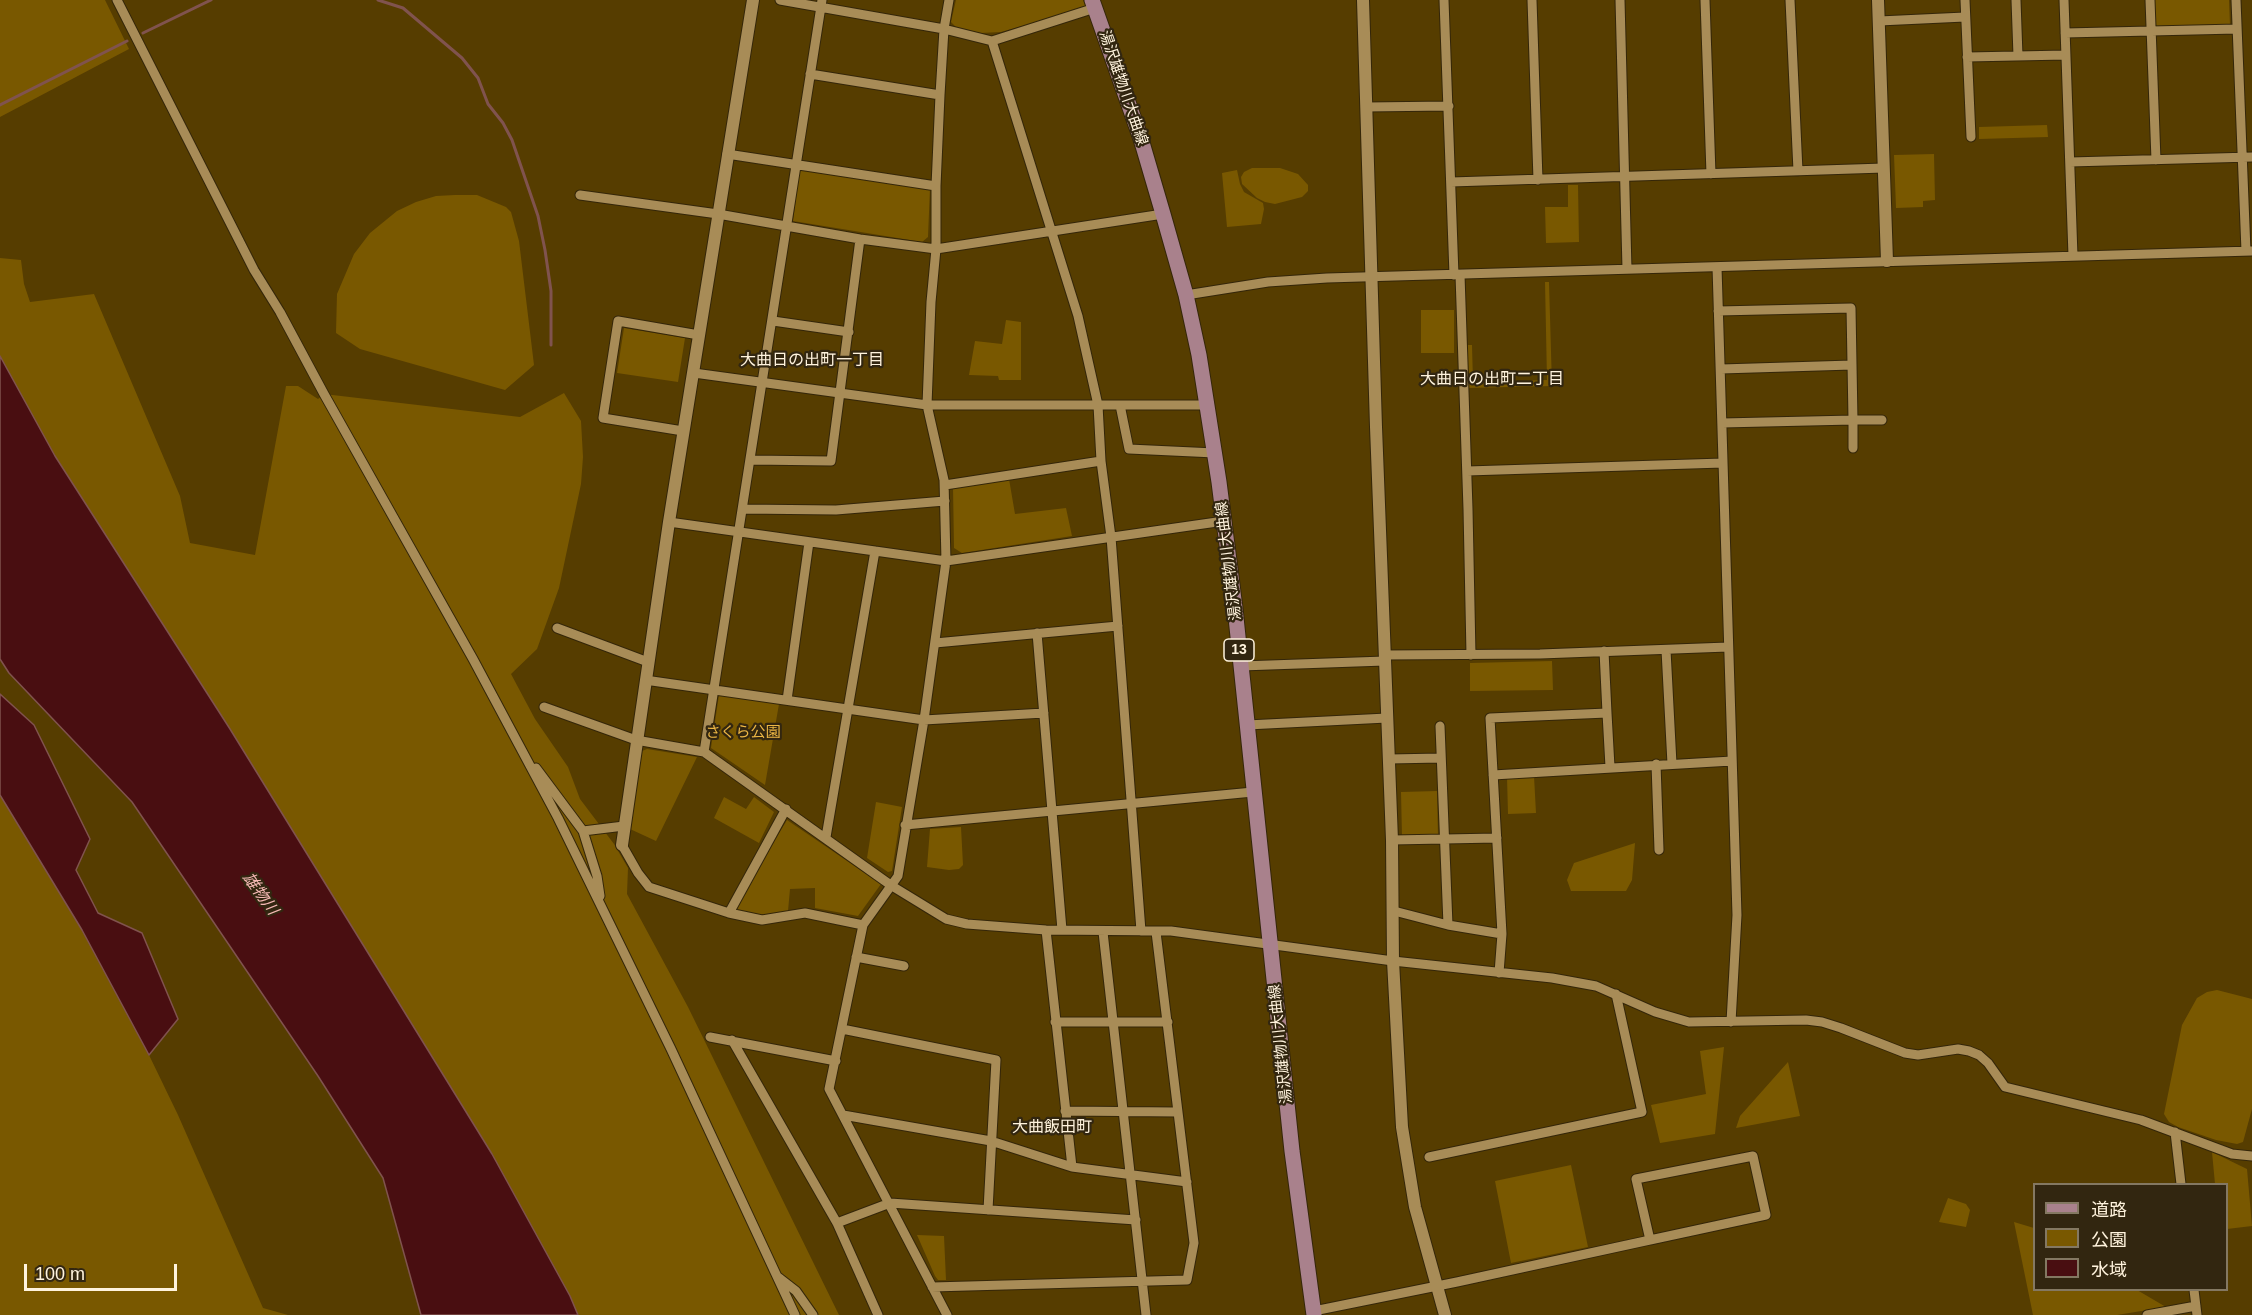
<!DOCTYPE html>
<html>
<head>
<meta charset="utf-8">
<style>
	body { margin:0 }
	#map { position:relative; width:2252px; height:1315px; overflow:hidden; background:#563d00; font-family:Arial,"Noto Sans JP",sans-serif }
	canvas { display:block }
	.legend { position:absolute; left:2033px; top:1183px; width:195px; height:108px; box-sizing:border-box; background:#322610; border:2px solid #847862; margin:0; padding:8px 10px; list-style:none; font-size:18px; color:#fff3dd }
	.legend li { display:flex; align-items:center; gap:12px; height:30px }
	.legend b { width:30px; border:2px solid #847862 }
	.scale { position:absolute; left:24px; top:1264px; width:153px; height:27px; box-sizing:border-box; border:3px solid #fff3dd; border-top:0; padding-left:8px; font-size:18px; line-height:21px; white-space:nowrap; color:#fff3dd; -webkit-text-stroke:4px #322610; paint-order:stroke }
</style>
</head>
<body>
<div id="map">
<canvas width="2252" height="1315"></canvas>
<ul class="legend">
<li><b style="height:8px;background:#a9818c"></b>道路</li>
<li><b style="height:16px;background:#795800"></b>公園</li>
<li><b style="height:16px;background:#490e11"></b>水域</li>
</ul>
<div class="scale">100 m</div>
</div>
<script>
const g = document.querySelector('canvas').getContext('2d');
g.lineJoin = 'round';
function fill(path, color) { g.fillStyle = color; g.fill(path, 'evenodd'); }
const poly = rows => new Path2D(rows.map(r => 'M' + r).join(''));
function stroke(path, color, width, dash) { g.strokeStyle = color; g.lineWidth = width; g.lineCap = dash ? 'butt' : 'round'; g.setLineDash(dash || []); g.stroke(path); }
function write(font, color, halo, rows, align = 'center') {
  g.font = font + ' Arial,"Noto Sans JP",sans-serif'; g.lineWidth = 4.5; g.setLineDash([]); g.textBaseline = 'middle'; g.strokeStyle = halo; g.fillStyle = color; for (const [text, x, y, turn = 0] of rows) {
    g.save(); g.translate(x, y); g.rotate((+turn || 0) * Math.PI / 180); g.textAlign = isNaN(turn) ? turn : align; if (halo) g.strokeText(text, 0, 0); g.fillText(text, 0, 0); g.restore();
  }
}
const green = poly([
	[0,0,105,0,129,49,0,117],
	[956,0,1083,0,1086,8,1001,32,981,33,957,28,951,22],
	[2153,0,2229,0,2230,25,2154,27],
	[2047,125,2048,137,1979,139,1979,127],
	[1934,154,1935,200,1923,201,1923,207,1896,208,1894,155],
	[800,168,930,188,928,237,922,242,793,221],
	[1252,168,1280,168,1298,174,1308,185,1308,191,1302,197,1275,204,1265,202,1257,198,1242,184,1241,177,1244,172],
	[1237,170,1240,184,1244,192,1263,203,1264,209,1261,224,1227,227,1222,173],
	[1568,185,1578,185,1579,242,1546,243,1545,207,1568,207],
	[455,195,477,195,506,207,511,212,519,241,534,365,505,390,360,349,336,333,337,294,354,254,370,233,397,211,416,202,436,196],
	[0,258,21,260,24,284,30,302,94,294,180,496,190,543,255,555,286,386,298,386,318,399,324,394,520,417,564,393,581,421,583,457,581,484,559,588,537,649,511,674,535,719,568,767,580,799,614,844,628,868,627,894,688,1007,839,1315,578,1315,570,1296,492,1154,230,729,55,456,0,357],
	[1545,282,1549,282,1552,386,1468,388,1467,345,1472,345,1473,382,1547,380],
	[1421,310,1454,310,1454,353,1421,353],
	[1006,320,1021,322,1021,380,999,380,998,376,969,375,975,341,1002,344],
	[624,328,685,338,678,382,617,373],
	[1009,479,1015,514,1066,508,1072,536,962,553,954,548,953,487],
	[1552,661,1553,690,1470,691,1470,663],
	[719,695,779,704,765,785,711,748],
	[647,749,697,757,656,841,630,829,640,756,642,751],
	[1534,776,1536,813,1508,814,1507,777],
	[1437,791,1438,837,1402,837,1401,792],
	[0,795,82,930,149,1055,178,1115,263,1308,288,1315,0,1315],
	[724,797,746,809,754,797,774,812,759,843,714,818],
	[876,802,902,807,892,871,888,872,867,858],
	[787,820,881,884,858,916,815,908,815,888,790,889,788,911,767,915,757,915,733,910],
	[961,827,963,865,959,869,949,870,927,867,930,829],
	[1635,843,1632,880,1626,891,1571,891,1567,880,1574,863],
	[2217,990,2252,999,2252,1109,2243,1142,2237,1144,2216,1140,2178,1127,2169,1122,2164,1114,2182,1025,2197,998,2207,992],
	[1724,1047,1715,1134,1660,1143,1651,1105,1706,1094,1700,1051],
	[1788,1062,1800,1116,1736,1128,1740,1116],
	[2212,1152,2247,1169,2252,1226,2227,1229,2226,1184,2215,1184],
	[1571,1165,1588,1247,1511,1263,1495,1181],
	[1948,1198,1966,1204,1970,1210,1966,1227,1939,1222],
	[2014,1222,2034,1228,2034,1290,2137,1290,2166,1307,2117,1315,2033,1315],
	[917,1235,944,1236,946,1280,938,1280,935,1276]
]);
const water = poly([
	[0,356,55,456,230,729,492,1154,570,1296,578,1315,421,1315,383,1178,318,1076,132,802,9,673,0,659,0,356],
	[0,694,34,725,90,839,76,870,98,913,142,933,178,1019,149,1055,82,930,0,795,0,694]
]);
const stream = poly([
	[378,0,403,8,462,58,478,78,488,104,503,123,512,140,538,216,545,250,551,291,551,345],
	[143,33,211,0],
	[0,105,127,41]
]);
const minor = poly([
	[117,0,254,270,280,312,324,394,473,659,558,818,671,1049,795,1315],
	[780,0,944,29,992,41,1095,8],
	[1444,0,1454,275],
	[1532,0,1538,180],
	[1620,0,1627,269],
	[1705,0,1711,174],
	[1790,0,1798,171],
	[1965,0,1971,137],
	[2016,0,2018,56],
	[2064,0,2073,256],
	[2150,0,2156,160],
	[2236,0,2246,251],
	[1879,21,1965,17],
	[2065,33,2237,29],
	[992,41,1078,316,1098,405,1101,461,1111,537,1141,931],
	[1967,57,2066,55],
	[810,74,940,95],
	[1366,107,1449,106],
	[727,154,936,186],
	[2070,162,2252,157],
	[1451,182,1884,168],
	[580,195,718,214,860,239,936,249,1163,214],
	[1717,267,1737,915,1731,1022],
	[1460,275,1468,509,1471,655],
	[1186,295,1268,282,1327,278,2252,251],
	[1718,311,1851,308,1853,420,1722,423],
	[773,321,849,332],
	[1721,369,1852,365],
	[694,373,927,405,1207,405],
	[1120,405,1129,449,1215,453],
	[683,431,603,418,618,321,699,335],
	[1853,448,1853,420,1882,420],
	[751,460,831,461,860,239],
	[1467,471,1723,463],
	[945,485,1101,461],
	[743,509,836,510,945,501],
	[669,522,946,561,1224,521],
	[557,628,648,662],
	[1037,633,1062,930],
	[935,643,1118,626],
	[1666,650,1672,764],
	[1384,655,1540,654,1728,647],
	[1241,666,1385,661],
	[645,680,924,720,1044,713],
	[787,700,809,542],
	[544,707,636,740,704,752,892,886,946,919,967,924,1046,930,1171,931,1393,961,1552,978,1596,986,1655,1012,1689,1022,1806,1020,1822,1022,1841,1028,1905,1053,1918,1055,1958,1049,1969,1051,1979,1055,1988,1063,2005,1087,2141,1120,2232,1154,2252,1156],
	[1607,713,1610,767],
	[1247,725,1387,718],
	[1440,726,1448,925],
	[704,752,822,0],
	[1389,759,1441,758],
	[1656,764,1659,850],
	[536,768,583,831,597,876,600,896],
	[1493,775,1732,761],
	[905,825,1253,792],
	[583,831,624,826],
	[826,837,875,551],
	[1392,840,1497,838],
	[622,845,638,873,649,887,729,913,762,920,805,913,863,925],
	[1394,911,1448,925,1502,934],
	[729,913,786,809],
	[1046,930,1072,1167],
	[1103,932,1146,1315],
	[856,957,904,966],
	[1499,973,1502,934,1490,718,1607,713,1604,651],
	[1055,1022,1168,1022],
	[842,1029,996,1060,988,1210],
	[710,1037,836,1061],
	[732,1040,837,1223,878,1315],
	[1065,1111,1177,1112],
	[843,1115,991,1141,1072,1167,1187,1182],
	[2175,1132,2181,1184],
	[1429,1157,1642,1112,1616,994],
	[837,1223,890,1203,1136,1220],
	[778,1277,796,1291,813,1315],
	[932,1287,1187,1280,1194,1243,1156,932],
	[2194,1290,2197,1315],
	[1314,1311,1457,1282,1650,1240,1636,1179,1753,1156,1766,1215,1650,1240],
	[947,1315,829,1089,863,925,898,876,924,720,946,561,944,480,927,405,931,302,936,249,936,186,940,95,944,29,949,0],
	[2147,1315,2196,1306]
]);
const tertiary = poly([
	[1363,0,1376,427,1392,840,1393,961,1402,1127,1415,1207,1445,1315],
	[1878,0,1887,261],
	[622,845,669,522,753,0]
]);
const primary = poly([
	[1092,0,1141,139,1163,214,1186,295,1199,355,1219,482,1235,608,1292,1151,1314,1315]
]);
const shields = [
	[1239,650,30]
];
const shieldNames = [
	["13",1239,650]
];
const streetNames = [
	["湯沢雄物川大曲線",1123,88,71],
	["湯沢雄物川大曲線",1229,561,-97],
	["湯沢雄物川大曲線",1281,1044,-96]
];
const parkNames = [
	["さくら公園",743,733]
];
const neighbourhoodNames = [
	["大曲日の出町一丁目",812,361],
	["大曲日の出町二丁目",1492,380],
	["大曲飯田町",1052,1128]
];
const waterNames = [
	["雄物川",260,894,54]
];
fill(green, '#795800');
fill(water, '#490e11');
stroke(water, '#80534e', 1.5);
stroke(stream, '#80534e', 3);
stroke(minor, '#342609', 11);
stroke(tertiary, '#342609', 14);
stroke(primary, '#342609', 17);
stroke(minor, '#a88c57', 9);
stroke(tertiary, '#a88c57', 12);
stroke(primary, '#a9818c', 15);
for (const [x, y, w] of shields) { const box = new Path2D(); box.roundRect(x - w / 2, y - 11, w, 22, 4.5); g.fillStyle = '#322610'; g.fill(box); stroke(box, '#fff3dd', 1.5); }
write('bold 14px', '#fff3dd', null, shieldNames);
write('15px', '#fff3dd', '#322610', streetNames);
write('15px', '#ecb644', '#322610', parkNames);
write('16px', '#fff3dd', '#322610', neighbourhoodNames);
write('italic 16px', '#f5b9b5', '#322610', waterNames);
</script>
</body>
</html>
